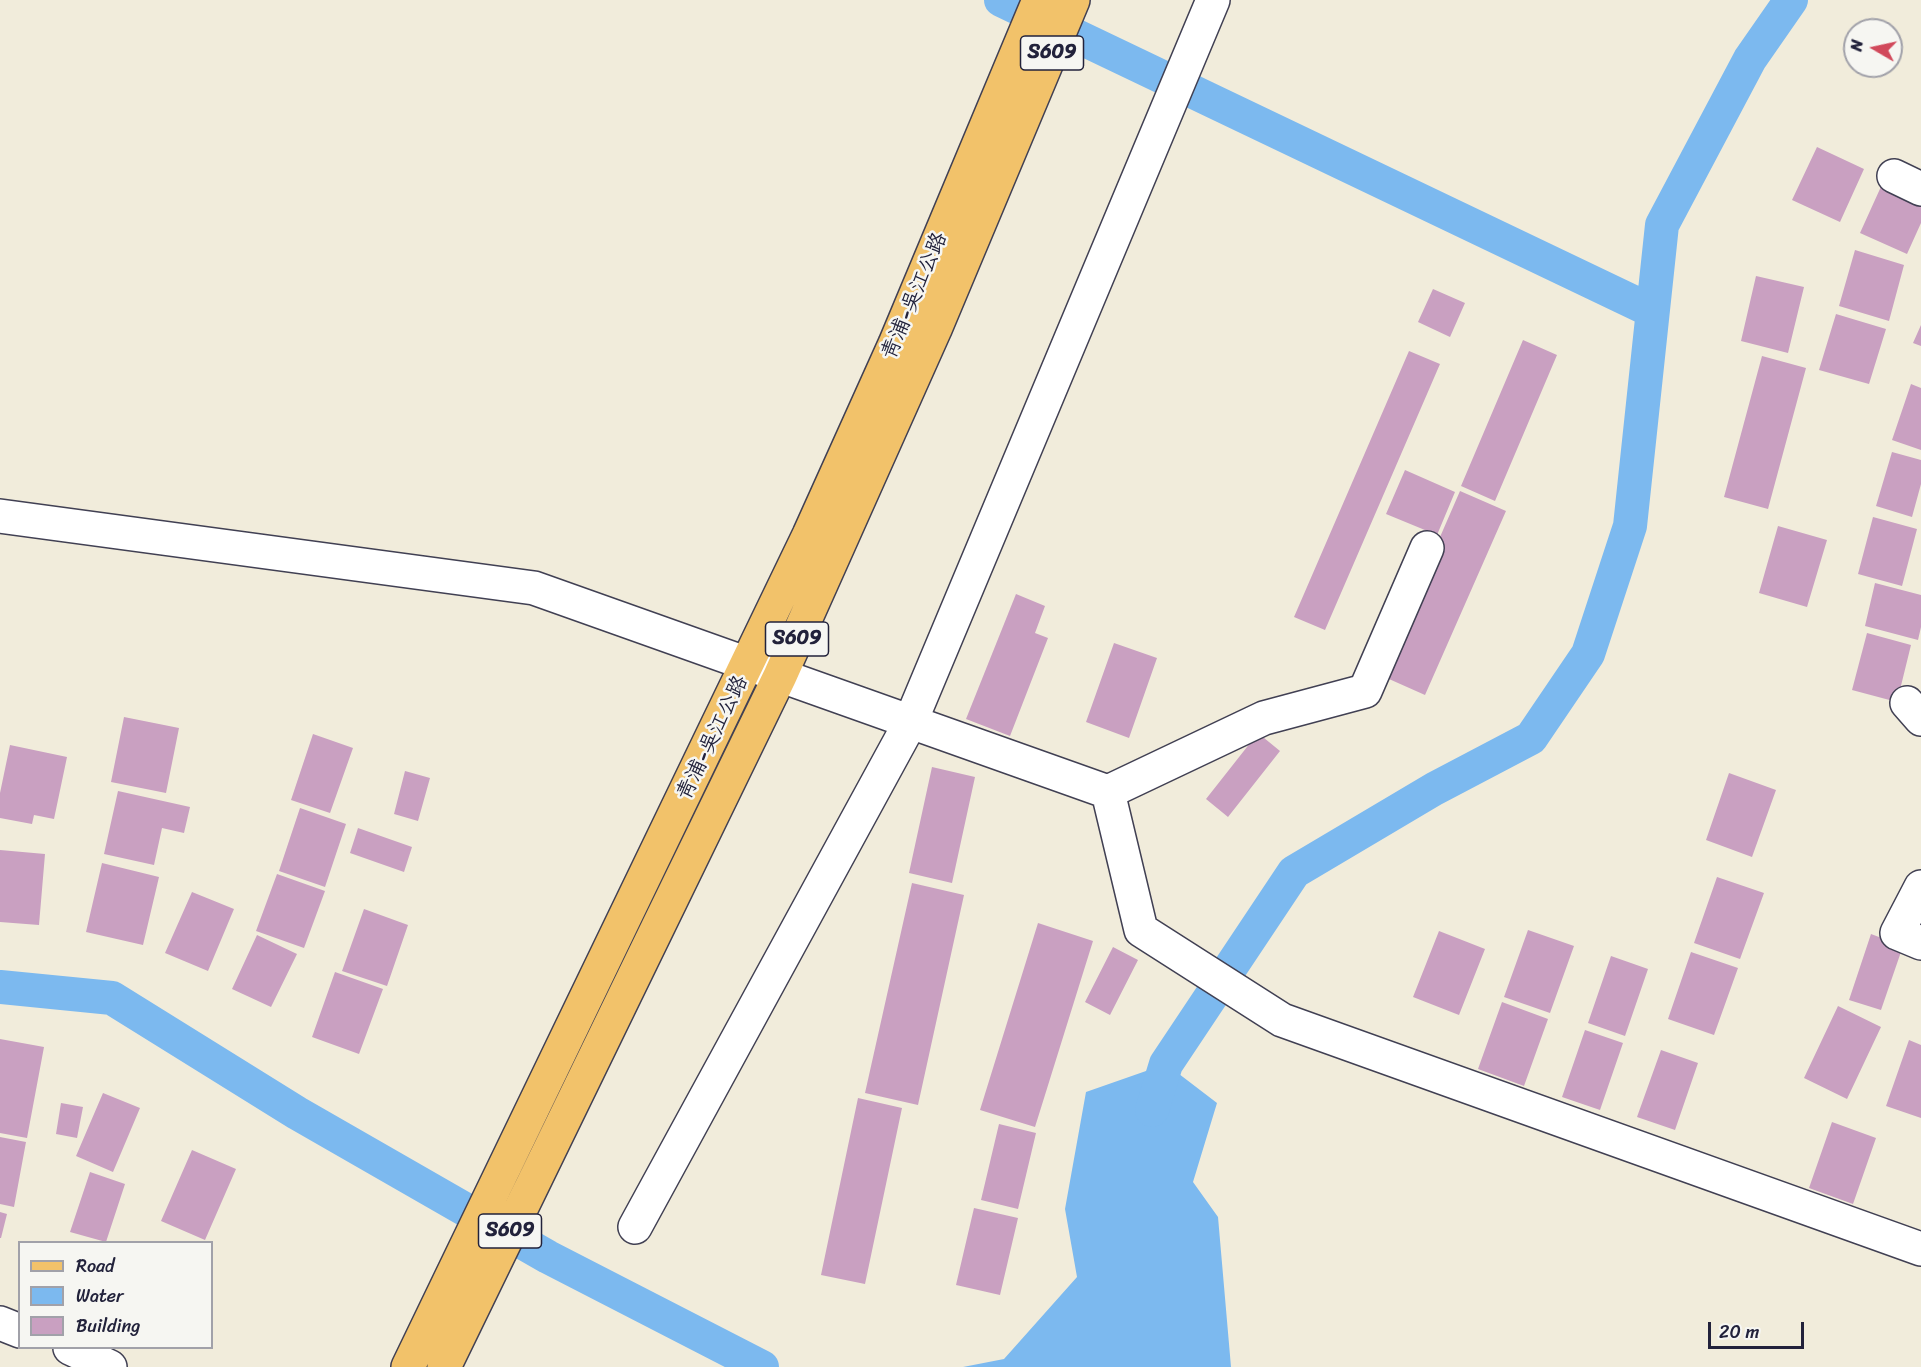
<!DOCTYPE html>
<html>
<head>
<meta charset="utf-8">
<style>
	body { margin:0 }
	#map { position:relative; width:1921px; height:1367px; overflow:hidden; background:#f1ecdb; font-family:Sriracha,sans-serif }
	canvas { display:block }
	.legend { position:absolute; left:18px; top:1241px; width:195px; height:108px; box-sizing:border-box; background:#f6f6f2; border:2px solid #a1a1a9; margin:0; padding:8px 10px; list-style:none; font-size:18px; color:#22223b }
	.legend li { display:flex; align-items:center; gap:12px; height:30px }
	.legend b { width:30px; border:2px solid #a1a1a9 }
	.north { position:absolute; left:1843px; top:18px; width:60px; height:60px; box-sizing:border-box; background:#f6f6f2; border:2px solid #a1a1a9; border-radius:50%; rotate:279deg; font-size:16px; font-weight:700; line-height:24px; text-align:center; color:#22223b }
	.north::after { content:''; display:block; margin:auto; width:21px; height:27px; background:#d1495b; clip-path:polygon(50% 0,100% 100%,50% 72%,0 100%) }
	.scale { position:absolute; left:1708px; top:1322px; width:96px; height:27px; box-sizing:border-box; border:3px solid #22223b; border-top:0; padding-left:8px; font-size:18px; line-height:21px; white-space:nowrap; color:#22223b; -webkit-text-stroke:4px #f6f6f2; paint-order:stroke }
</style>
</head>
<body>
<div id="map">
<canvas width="1921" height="1367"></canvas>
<ul class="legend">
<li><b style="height:8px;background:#f2c26a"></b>Road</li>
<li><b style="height:16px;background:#7cb9ef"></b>Water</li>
<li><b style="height:16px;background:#c9a0c1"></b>Building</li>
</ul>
<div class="north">N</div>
<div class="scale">20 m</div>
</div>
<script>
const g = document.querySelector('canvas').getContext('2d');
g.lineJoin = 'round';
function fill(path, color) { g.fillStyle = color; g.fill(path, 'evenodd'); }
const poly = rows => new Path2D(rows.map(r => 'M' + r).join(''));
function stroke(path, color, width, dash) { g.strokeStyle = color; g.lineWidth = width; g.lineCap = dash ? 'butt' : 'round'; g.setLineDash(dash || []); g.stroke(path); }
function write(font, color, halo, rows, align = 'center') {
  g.font = font + ' Sriracha,"LXGW WenKai TC",sans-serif'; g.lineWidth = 5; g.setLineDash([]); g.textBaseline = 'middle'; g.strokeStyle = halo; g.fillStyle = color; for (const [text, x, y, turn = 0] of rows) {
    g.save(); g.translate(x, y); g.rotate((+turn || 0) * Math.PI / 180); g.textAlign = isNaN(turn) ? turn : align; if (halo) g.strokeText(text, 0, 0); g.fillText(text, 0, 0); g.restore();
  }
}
const water = poly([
	[1166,1064,1217,1103,1193,1182,1218,1217,1231,1367,963,1367,1004,1359,1077,1277,1065,1209,1086,1092]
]);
const canal = poly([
	[1001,0,1652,311],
	[0,987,112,998,297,1113,548,1257,762,1367],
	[1152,1110,1166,1064,1294,872,1434,789,1531,738,1588,654,1630,526,1662,225,1750,59,1791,0]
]);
const building = poly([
	[1817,147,1864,169,1840,222,1792,200],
	[1884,180,1921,196,1921,223,1907,254,1860,233],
	[1855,250,1904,265,1889,321,1839,306],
	[1756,276,1804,287,1788,353,1741,341],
	[1433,289,1465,303,1450,337,1418,322],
	[1836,314,1886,329,1869,384,1819,370],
	[1921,325,1921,346,1913,343],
	[1523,340,1557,355,1495,501,1461,486],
	[1409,351,1440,364,1325,630,1294,617],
	[1762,356,1806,368,1768,509,1724,497],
	[1911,384,1921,388,1921,450,1892,440],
	[1892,452,1921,460,1921,484,1912,517,1876,506],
	[1405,470,1455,492,1437,535,1386,514],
	[1460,491,1506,511,1425,695,1380,675],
	[1873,517,1917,529,1902,586,1858,574],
	[1778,526,1827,540,1807,607,1759,593],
	[1875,583,1921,595,1921,627,1918,640,1865,626],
	[1016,594,1045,606,1035,633,1048,638,1010,736,966,719],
	[1867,633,1911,645,1897,702,1852,690],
	[1114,643,1157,658,1129,738,1086,722],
	[124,717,179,728,166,793,111,782],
	[1258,733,1280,751,1228,817,1206,799],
	[313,734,353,748,330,813,291,800],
	[10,745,67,757,54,819,34,815,32,824,0,818,0,793],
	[932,767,975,777,952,883,909,873],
	[405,771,430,778,418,821,394,814],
	[1729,773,1776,790,1752,857,1706,840],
	[118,791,190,807,184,833,162,828,154,865,104,854],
	[300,808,346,824,325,887,279,871],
	[358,828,412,847,404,872,350,853],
	[0,850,45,854,39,925,0,922],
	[102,863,159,877,143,945,86,932],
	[277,874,325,891,304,948,256,931],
	[1717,877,1764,893,1740,959,1694,943],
	[912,883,964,895,918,1105,865,1093],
	[192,892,234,909,208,971,165,953],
	[364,909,408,925,387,986,342,971],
	[1038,923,1093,941,1035,1127,980,1110],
	[1528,930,1574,946,1550,1013,1504,997],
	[1439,931,1485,949,1459,1015,1413,997],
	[1871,934,1903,946,1881,1010,1849,1000],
	[257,935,297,954,271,1007,232,989],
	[1113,947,1138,960,1110,1015,1085,1002],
	[1691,952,1738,968,1714,1035,1668,1019],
	[1611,956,1648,969,1625,1036,1588,1023],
	[335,972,383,989,359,1054,312,1037],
	[1502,1002,1548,1019,1524,1086,1478,1069],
	[1838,1006,1881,1027,1847,1099,1804,1078],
	[1585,1030,1623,1043,1600,1110,1562,1097],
	[0,1039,44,1047,27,1138,0,1133],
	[1909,1040,1921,1045,1921,1118,1886,1106],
	[1661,1050,1698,1063,1675,1130,1637,1117],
	[103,1093,140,1108,113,1172,76,1156],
	[858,1098,902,1108,865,1284,821,1275],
	[61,1103,83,1107,77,1138,56,1134],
	[1832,1122,1876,1138,1853,1204,1809,1188],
	[999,1124,1036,1133,1018,1209,981,1200],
	[0,1137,26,1142,14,1207,0,1204],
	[192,1150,236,1169,205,1240,161,1221],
	[90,1172,125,1184,106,1242,70,1232],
	[974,1208,1018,1218,1000,1295,956,1285],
	[0,1212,7,1214,1,1238,0,1238]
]);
const minor = poly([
	[1894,176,1921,189],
	[0,516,534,588,1108,792,1264,718,1365,691,1427,548],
	[1907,703,1921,719],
	[1108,792,1141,930,1282,1020,1921,1249],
	[1921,887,1897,933,1921,943],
	[635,1227,910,723,1213,0],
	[0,1323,20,1331],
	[70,1348,110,1367]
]);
const primary = poly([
	[408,1367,809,535,895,344,1039,0],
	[444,1367,780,676,935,329,1073,0]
]);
const shields = [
	[1052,53,63],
	[797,639,63],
	[510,1231,63]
];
const shieldNames = [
	["S609",1052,53],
	["S609",797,639],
	["S609",510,1231]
];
const streetNames = [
	["青浦-吴江公路",915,296,-67],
	["青浦-吴江公路",713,738,-64]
];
fill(water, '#7cb9ef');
stroke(canal, '#7cb9ef', 34);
fill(building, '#c9a0c1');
stroke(minor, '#414053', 36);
stroke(primary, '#414053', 36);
stroke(minor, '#fff', 33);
stroke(primary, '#f2c26a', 33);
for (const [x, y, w] of shields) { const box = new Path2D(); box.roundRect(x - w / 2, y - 17, w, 34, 4.5); g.fillStyle = '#f6f6f2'; g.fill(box); stroke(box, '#22223b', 1.5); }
write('bold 20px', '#22223b', null, shieldNames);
write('21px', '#22223b', '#f6f6f2', streetNames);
</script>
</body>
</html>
